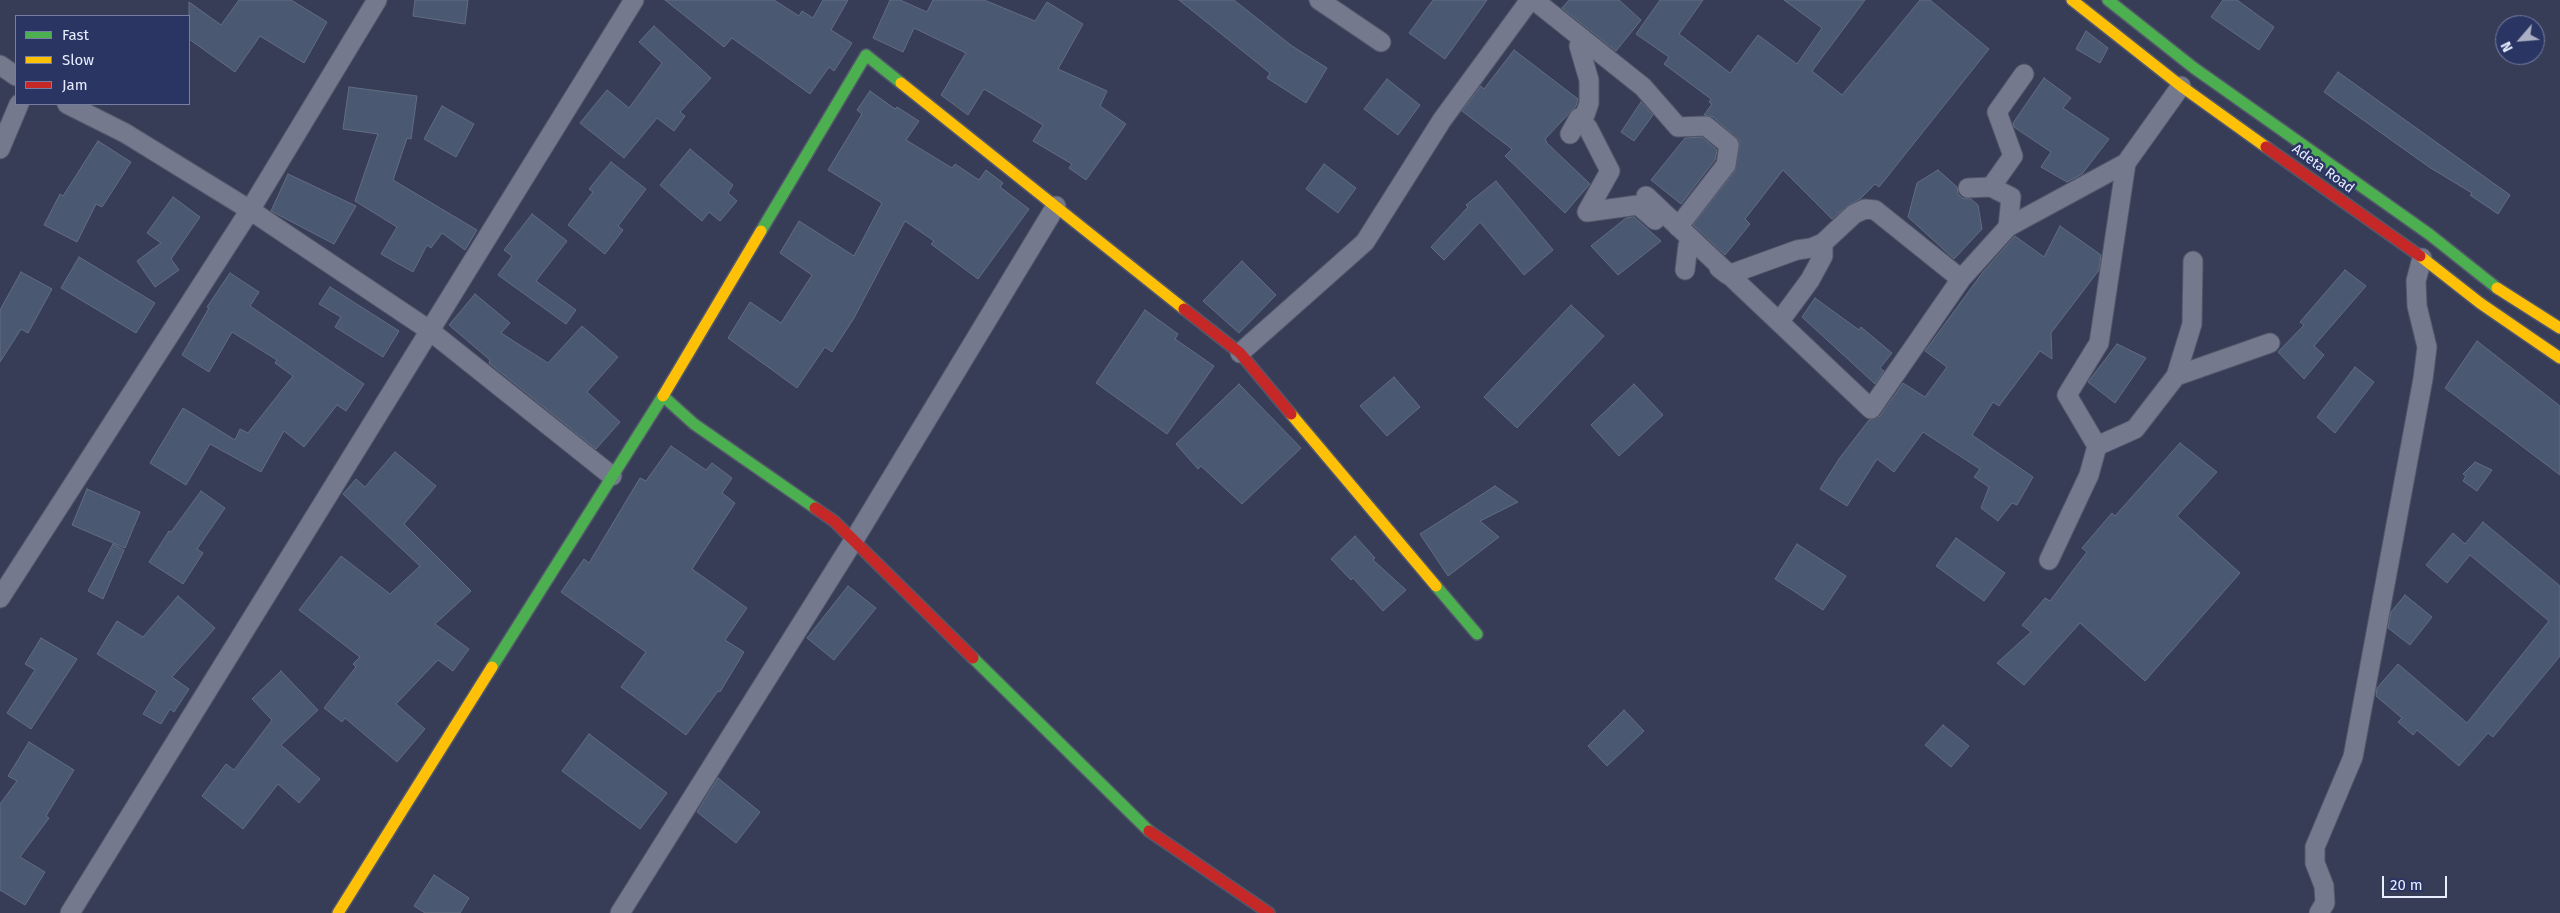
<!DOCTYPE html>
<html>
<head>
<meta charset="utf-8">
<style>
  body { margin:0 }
  #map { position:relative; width:2560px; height:913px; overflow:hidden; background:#383d57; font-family:"Fira Sans",sans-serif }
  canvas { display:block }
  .legend { position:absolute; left:15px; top:15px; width:175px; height:90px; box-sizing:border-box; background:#2b3564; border:1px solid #767fa2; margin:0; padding:6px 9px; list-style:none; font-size:15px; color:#e7edff }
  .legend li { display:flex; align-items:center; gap:10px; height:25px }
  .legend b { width:25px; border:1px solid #767fa2 }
  .north { position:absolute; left:2495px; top:15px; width:50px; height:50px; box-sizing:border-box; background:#2b3564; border:1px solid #767fa2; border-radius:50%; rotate:243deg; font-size:14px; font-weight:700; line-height:20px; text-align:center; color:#e7edff }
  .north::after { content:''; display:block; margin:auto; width:18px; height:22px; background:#aaafc4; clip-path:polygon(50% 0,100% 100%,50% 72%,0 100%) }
  .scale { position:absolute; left:2382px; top:876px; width:65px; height:22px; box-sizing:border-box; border:2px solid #e7edff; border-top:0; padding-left:6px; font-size:15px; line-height:18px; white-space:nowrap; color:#e7edff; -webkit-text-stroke:4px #2b3564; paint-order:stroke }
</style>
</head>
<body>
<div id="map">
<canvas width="2560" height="913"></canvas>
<ul class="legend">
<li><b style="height:6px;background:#4caf50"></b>Fast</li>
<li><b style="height:6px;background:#ffc107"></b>Slow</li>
<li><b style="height:6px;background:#c62828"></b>Jam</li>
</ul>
<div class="north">N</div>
<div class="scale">20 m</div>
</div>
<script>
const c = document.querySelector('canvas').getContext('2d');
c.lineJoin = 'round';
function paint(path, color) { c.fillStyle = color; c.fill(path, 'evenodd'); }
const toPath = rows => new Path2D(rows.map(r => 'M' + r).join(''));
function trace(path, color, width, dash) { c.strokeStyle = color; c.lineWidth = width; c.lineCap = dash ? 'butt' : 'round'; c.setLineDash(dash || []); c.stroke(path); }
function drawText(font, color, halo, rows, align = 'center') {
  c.font = font + ' "Fira Sans",sans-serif'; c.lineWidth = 5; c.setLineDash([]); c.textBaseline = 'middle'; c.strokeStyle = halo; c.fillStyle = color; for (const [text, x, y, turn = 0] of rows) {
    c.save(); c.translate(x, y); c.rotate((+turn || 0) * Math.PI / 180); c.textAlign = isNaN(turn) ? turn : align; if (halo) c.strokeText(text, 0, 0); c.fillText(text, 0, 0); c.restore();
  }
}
const building = toPath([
  [239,0,291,0,327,22,304,63,260,36,235,72,189,39,189,2,221,25,239,0],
  [415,0,468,0,465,24,413,16,415,0],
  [665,0,774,0,799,16,802,11,813,18,823,0,848,0,831,30,852,43,834,71,829,67,810,94,732,38,724,47,665,0],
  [890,0,900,0,927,12,933,0,984,0,1035,21,1047,2,1083,24,1058,69,1107,91,1100,106,1126,124,1086,180,1069,168,1072,164,1033,141,1043,125,984,89,968,115,941,95,966,53,914,28,903,52,873,38,890,0],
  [1179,0,1234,0,1292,46,1327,68,1306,103,1267,78,1270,73,1179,0],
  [1433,0,1487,0,1445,59,1409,33,1433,0],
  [1569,0,1619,0,1641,20,1616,51,1562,8,1569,0],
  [1660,0,1703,0,1679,34,1730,73,1758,35,1797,64,1822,28,1784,0,1865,0,1812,71,1842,95,1920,0,1930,0,1989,49,1879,187,1875,184,1860,199,1847,206,1832,219,1783,170,1745,219,1750,224,1725,255,1693,225,1735,171,1740,141,1713,117,1704,115,1712,104,1709,102,1711,99,1664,64,1669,57,1636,34,1660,0],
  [2223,0,2237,0,2274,27,2259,50,2211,17,2223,0],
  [654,26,711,78,680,112,685,116,674,131,657,118,624,158,580,123,607,90,629,108,662,63,639,42,654,26],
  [2086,31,2108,48,2100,63,2076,49,2086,31],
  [1514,50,1578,99,1576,106,1545,139,1547,143,1590,184,1565,213,1505,156,1512,149,1462,111,1481,86,1484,89,1514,50],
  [2338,72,2510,195,2498,214,2470,195,2472,193,2429,167,2324,92,2338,72],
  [2044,78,2071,98,2063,108,2109,139,2082,174,2067,182,2041,167,2051,152,2014,127,2013,123,2044,78],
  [1387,79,1420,105,1398,135,1364,109,1387,79],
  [349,87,417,96,411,139,407,138,393,180,477,230,465,250,442,233,431,248,427,245,413,272,381,254,397,227,355,201,378,134,343,129,349,87],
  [870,91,895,109,897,107,919,121,906,140,952,168,955,164,979,180,986,170,1003,183,1000,187,1029,209,978,279,931,244,934,241,905,221,854,318,832,352,825,347,797,388,728,338,750,302,781,323,812,275,780,253,799,221,854,256,882,203,828,170,862,114,857,110,870,91],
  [1641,102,1653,115,1634,141,1621,132,1641,102],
  [442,106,474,124,456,157,424,139,442,106],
  [1702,137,1717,150,1715,160,1681,204,1651,180,1685,138,1702,137],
  [98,141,131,162,102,207,96,204,77,242,44,225,60,194,63,196,98,141],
  [690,149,733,185,728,193,737,201,720,221,709,212,702,221,660,185,690,149],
  [611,162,646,189,618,226,623,230,605,254,568,225,593,192,589,189,611,162],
  [1324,164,1356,188,1338,213,1306,189,1324,164],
  [1938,170,1957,187,1958,194,1962,198,1971,199,1978,205,1982,229,1954,259,1908,217,1917,183,1938,170],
  [288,174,356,206,334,244,271,211,288,174],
  [1496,181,1553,250,1524,275,1480,222,1444,260,1431,247,1468,207,1466,205,1496,181],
  [173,197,200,217,171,259,179,270,155,287,137,261,161,243,147,233,173,197],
  [532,214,567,241,536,281,576,310,566,324,498,275,512,256,504,250,532,214],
  [1634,217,1661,241,1618,275,1591,246,1626,218,1634,217],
  [2060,226,2101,255,2099,270,2051,333,2052,359,2040,351,1999,406,1993,402,1972,435,2033,477,2017,505,2012,503,1998,521,1981,508,1989,487,1974,477,1980,469,1923,432,1894,472,1877,459,1847,506,1820,489,1839,459,1869,420,1880,416,1903,383,1925,397,1947,367,1925,351,1983,272,2015,236,2044,257,2060,226],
  [79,257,155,303,136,333,61,288,79,257],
  [1242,261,1276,295,1239,333,1203,301,1242,261],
  [2345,270,2366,286,2314,346,2324,355,2304,379,2278,352,2304,325,2300,322,2345,270],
  [21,272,52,289,28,333,21,329,0,362,0,310,21,272],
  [230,273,259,292,250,306,364,384,346,411,337,405,304,447,284,431,261,472,210,444,186,485,150,463,183,408,235,440,240,429,248,433,293,376,275,363,277,360,232,332,209,372,182,355,209,308,207,307,230,273],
  [330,287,399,331,383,357,335,327,341,317,319,304,330,287],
  [475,294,510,323,501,333,548,363,582,326,618,357,587,392,620,422,596,449,489,363,490,360,449,325,475,294],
  [1815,298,1859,330,1861,327,1892,353,1880,368,1884,371,1875,384,1802,317,1815,298],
  [1571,305,1604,336,1517,428,1484,397,1571,305],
  [1145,310,1178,334,1175,339,1214,366,1167,434,1096,383,1145,310],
  [2477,341,2560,406,2560,475,2445,388,2477,341],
  [2117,344,2146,358,2115,403,2088,382,2117,344],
  [2355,367,2374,382,2335,433,2317,417,2355,367],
  [1394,377,1420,407,1387,436,1360,406,1394,377],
  [1239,384,1301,448,1242,504,1201,466,1198,469,1176,444,1239,384],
  [1634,384,1663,415,1619,456,1591,425,1634,384],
  [2180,443,2217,472,2177,516,2240,573,2145,681,2080,623,2024,685,1997,663,2031,632,2022,625,2045,598,2050,601,2087,552,2082,548,2112,513,2115,516,2180,443],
  [671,446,706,470,712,463,732,478,722,493,735,503,692,569,747,608,725,640,744,652,720,692,718,691,686,735,621,687,646,652,561,592,584,559,589,563,640,478,646,481,671,446],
  [395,452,436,486,404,524,471,591,435,624,469,649,453,671,438,660,396,704,425,729,397,762,345,718,342,722,324,708,356,667,353,664,360,657,299,610,341,556,390,594,420,566,343,494,356,479,365,487,395,452],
  [2475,462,2492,470,2477,491,2463,481,2466,476,2463,474,2475,462],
  [1495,486,1518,502,1480,521,1499,537,1448,576,1420,534,1495,486],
  [87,489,140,512,125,548,72,525,87,489],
  [201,491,225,508,197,549,203,553,183,584,149,562,169,531,171,532,201,491],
  [2483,522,2560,586,2560,656,2493,737,2488,733,2459,766,2417,730,2413,735,2398,722,2402,718,2376,696,2377,688,2398,664,2467,723,2549,621,2470,555,2447,583,2426,565,2453,533,2465,544,2483,522],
  [1355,536,1375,558,1373,560,1406,590,1383,611,1353,578,1351,580,1331,559,1355,536],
  [1956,538,2005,573,1984,601,1936,566,1956,538],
  [113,544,124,550,103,599,88,591,113,544],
  [1797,544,1846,576,1823,610,1775,579,1797,544],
  [848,586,876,608,834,660,807,638,848,586],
  [2405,595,2432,617,2410,645,2388,628,2391,612,2405,595],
  [178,596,215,628,172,677,189,689,174,712,170,709,161,724,143,714,157,691,97,654,117,621,143,637,178,596],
  [41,638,77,659,31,729,7,713,35,670,25,664,41,638],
  [281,671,318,710,281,745,320,779,299,803,278,784,243,829,202,796,226,764,234,770,272,720,252,699,281,671],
  [1624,710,1644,731,1607,766,1588,746,1624,710],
  [1943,725,1969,746,1951,767,1925,745,1943,725],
  [589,734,667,793,640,829,562,771,589,734],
  [29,742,74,770,46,816,49,818,20,857,45,872,25,905,0,890,0,804,17,781,8,776,29,742],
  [718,778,760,812,736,843,697,812,718,778],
  [434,875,469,898,460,913,425,913,414,906,434,875]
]);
paint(building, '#4b5871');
trace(building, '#626d81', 1);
const street = toPath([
  [1319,0,1381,42],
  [1534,0,1643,87,1678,127,1706,126,1729,145,1726,165,1678,227],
  [0,65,16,76],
  [67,104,125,133,250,210,429,330,612,476],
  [1579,118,1588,128,1610,171,1587,212,1638,205,1655,220],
  [1570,134,1579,118,1585,115,1589,103,1589,80,1579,46,1582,38],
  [0,149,19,104],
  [1991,187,2013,156,1997,112,2024,74],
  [1968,188,1991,187,2011,197,2008,227],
  [1646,196,1871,409,1961,279,2008,227,2126,163],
  [1719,268,1728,275,1797,250,1811,248,1823,243,1854,214,1865,209,1875,210,1961,279],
  [1685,270,1688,245],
  [1779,322,1810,280,1823,256,1823,243],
  [1240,353,1365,242,1442,120,1530,0],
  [2176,376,2192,324,2193,261],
  [2097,446,2135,429,2176,376,2270,343],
  [2049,560,2089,475,2097,446,2067,395,2099,343,2126,163,2181,86],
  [0,598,250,210,377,0],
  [70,913,634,0],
  [620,913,854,540,1056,206],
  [2319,913,2325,903,2324,886,2315,863,2315,847,2353,757,2423,379,2427,347,2417,306,2416,281,2422,258]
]);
const fast = toPath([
  [2108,0,2194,68,2429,234,2497,288],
  [761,231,866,55,901,83],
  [1436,586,1477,634],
  [973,658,1149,831],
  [492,667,663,396,694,424,815,508]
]);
const slow = toPath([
  [2072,0,2181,86,2266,147],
  [901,83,1184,309],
  [2420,256,2480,303,2560,358],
  [2497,288,2560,328],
  [663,396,761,231],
  [1291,414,1436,586],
  [338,913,492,667]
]);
const jam = toPath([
  [2266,147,2420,256],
  [1184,309,1240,353,1291,414],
  [815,508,834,521,973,658],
  [1149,831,1269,913]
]);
trace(street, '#53576a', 21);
trace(fast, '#53576a', 14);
trace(slow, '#53576a', 14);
trace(jam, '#53576a', 14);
trace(street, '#74798e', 19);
trace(fast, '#4caf50', 11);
trace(slow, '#ffc107', 11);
trace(jam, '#c62828', 11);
drawText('14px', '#e7edff', '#2b3564', [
  ["Adeta Road",2323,169,36]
]);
</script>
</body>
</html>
